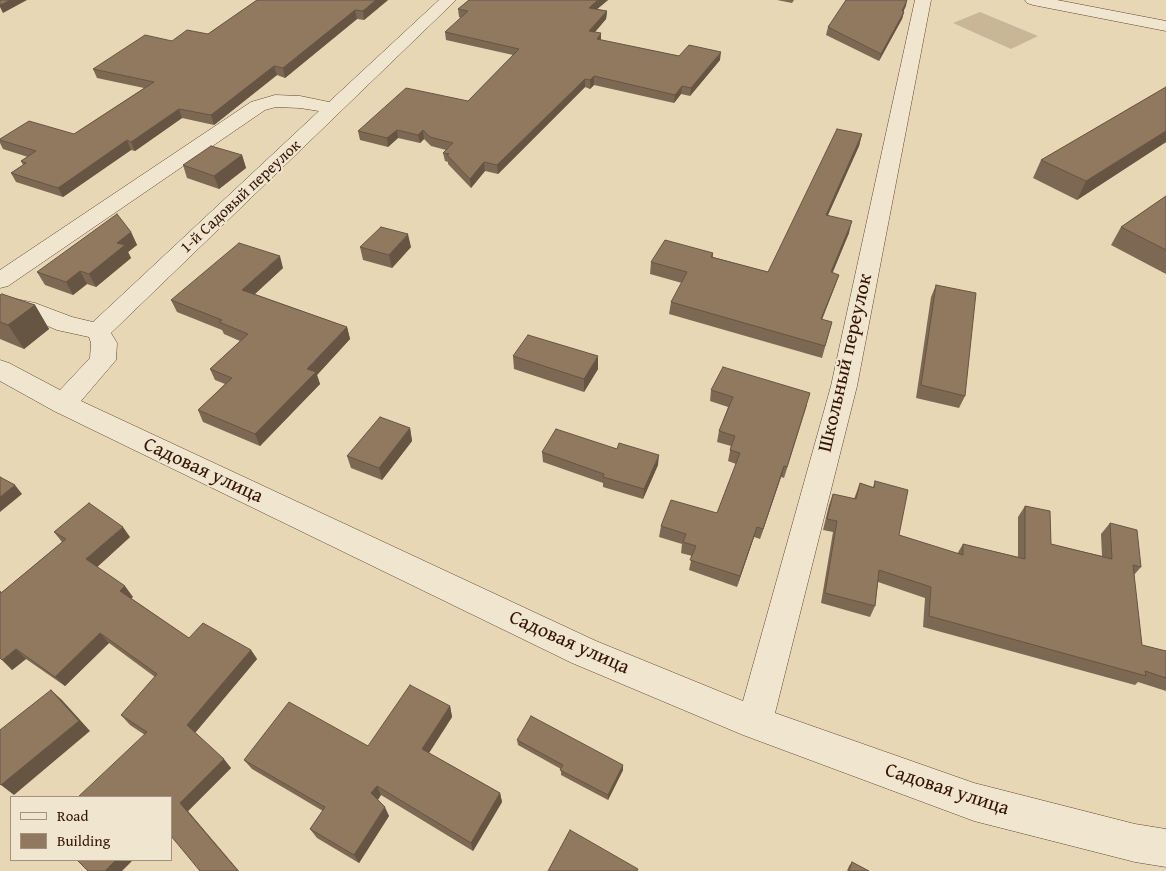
<!DOCTYPE html>
<html>
<head>
<meta charset="utf-8">
<style>
  body { margin:0 }
  #map { position:relative; width:1166px; height:871px; overflow:hidden; background:#e8d7b5; font-family:"Gentium Book Plus",serif }
  canvas { display:block }
  .legend { position:absolute; left:10px; top:796px; width:162px; height:65px; box-sizing:border-box; background:#f0e5cf; border:1px solid #a4917d; margin:0; padding:6px 9px; list-style:none; font-size:15px; color:#331403 }
  .legend li { display:flex; align-items:center; gap:10px; height:25px }
  .legend b { width:25px; border:1px solid #a4917d }
</style>
</head>
<body>
<div id="map">
<canvas width="1166" height="871"></canvas>
<ul class="legend">
<li><b style="height:6px;background:#f0e5cf"></b>Road</li>
<li><b style="height:14px;background:#917960"></b>Building</li>
</ul>
</div>
<script>
const c = document.querySelector('canvas').getContext('2d');
c.lineJoin = 'round';
function paint(path, color) { c.fillStyle = color; c.fill(path, 'evenodd'); }
const toPath = rows => new Path2D(rows.map(r => 'M' + r).join(''));
function trace(path, color, width, dash) { c.strokeStyle = color; c.lineWidth = width; c.lineCap = dash ? 'butt' : 'round'; c.setLineDash(dash || []); c.stroke(path); }
function drawText(font, color, halo, rows, align = 'center') {
  c.font = font + ' "Gentium Book Plus",serif'; c.lineWidth = 4; c.setLineDash([]); c.textBaseline = 'middle'; c.strokeStyle = halo; c.fillStyle = color; for (const [text, x, y, turn = 0] of rows) {
    c.save(); c.translate(x, y); c.rotate((+turn || 0) * Math.PI / 180); c.textAlign = isNaN(turn) ? turn : align; if (halo) c.strokeText(text, 0, 0); c.fillText(text, 0, 0); c.restore();
  }
}
paint(toPath([
  [980,12,1038,36,1011,49,953,23]
]), '#c9b697');
const minor = toPath([
  [439,0,456,0,111,333,117,343,116,360,81,401,596,641,743,701,831,386,915,0,931,0,857,386,775,713,974,783,1135,824,1166,829,1166,867,1135,862,974,821,743,735,572,663,54,411,0,381,0,360,9,363,60,390,90,358,91,343,89,337,57,330,29,318,16,315,0,317,0,301,16,299,35,303,72,317,93,322,319,111,300,108,276,107,265,110,8,286,0,288,0,270,251,102,275,95,300,96,329,102,439,0],
  [1025,0,1057,0,1166,21,1166,31,1033,5,1027,3,1025,0]
]);
trace(minor, '#604530', 1);
paint(minor, '#f0e5cf');
paint(toPath([
  [257,0,388,0,364,20,357,19,285,78,277,75,214,125,182,118,135,151,131,150,63,197,16,182,11,173,23,165,21,161,28,157,3,149,0,143,0,139,74,134,144,88,97,78,93,69,172,41,208,34],
  [469,0,608,0,597,9,607,11,606,19,595,32,601,40,679,56,720,60,690,96,681,94,674,103,594,85,590,89,585,87,498,174,485,171,471,188,448,164,448,162,445,161,443,153,446,150,431,146,424,139,420,143,398,138,388,147,360,140,358,131,468,101,513,55,446,40,445,32,461,18,459,17,458,9],
  [777,0,794,0,792,3],
  [907,0,903,12,904,12,902,19,879,61,826,35,828,27],
  [1166,87,1166,142,1077,200,1033,178,1041,160],
  [862,134,859,146,828,215,849,233,832,273,839,275,835,286,822,320,832,322,822,358,669,314,671,302,682,283,650,274,651,262,713,253,713,257,768,272],
  [242,155,246,168,219,189,187,178,183,165],
  [1166,196,1166,274,1111,245,1121,227],
  [131,232,137,245,128,252,131,258,96,287,87,284,73,295,45,285,37,272],
  [360,247,411,247,392,268,363,260],
  [283,268,255,294,347,327,350,339,317,375,320,384,260,446,203,422,198,410,225,384,215,380,210,369,240,341,224,334,222,330,177,312,171,300],
  [936,285,965,396,959,408,916,398,931,297],
  [0,295,35,305,49,329,24,349,0,339],
  [513,356,598,369,584,392,514,369],
  [711,390,807,405,784,478,781,477,760,539,754,537,737,587,689,570,692,556,681,553,682,544,659,537,661,526,717,513,736,464,728,461,731,446,717,442,719,431,728,407,710,401],
  [410,428,412,441,382,480,351,468,347,456],
  [617,449,658,465,643,499,603,487,603,483,543,462,542,452],
  [875,481,899,535,957,554,963,544,1018,557,1018,517,1025,506,1051,544,1102,556,1101,534,1110,523,1141,567,1134,575,1142,645,1166,651,1166,691,1138,682,1135,685,923,627,925,598,878,582,875,606,870,617,821,603,833,532,823,530,829,505,833,494,854,499,860,483,873,487],
  [54,532,130,537,97,567,133,597,131,598,189,638,251,650,257,659,195,733,231,768,188,811,200,871,145,735,130,725,121,715,155,677,109,643,65,686,26,659,12,670,1,593,62,542],
  [450,706,452,717,429,753,500,793,502,802,473,851,381,795,378,800,389,816,359,863,317,838,310,829,323,811,252,769,244,760,368,746],
  [517,740,623,770,608,800,561,775,561,769,518,745],
  [852,862,869,871,847,871,849,866]
]), '#7d6853');
paint(toPath([
  [10,0,27,0,3,13,0,7,0,5],
  [376,0,388,0,364,20,363,11],
  [598,0,608,0,589,16,589,8],
  [907,0,906,6,900,19,902,11],
  [355,10,357,19,285,78,283,68],
  [607,11,606,19,589,39,589,31],
  [904,12,902,19,879,61,881,54],
  [601,33,601,41,597,39],
  [721,52,720,60,690,96,691,88],
  [274,66,277,75,214,125,211,115],
  [594,76,594,85,590,89,590,80],
  [585,79,585,87,498,174,497,165],
  [682,86,681,94,674,103,675,95],
  [179,109,182,118,135,151,131,142],
  [397,130,398,138,388,147,387,138],
  [423,130,424,139,420,143,418,135],
  [1166,131,1166,142,1077,200,1086,181],
  [862,134,859,146,823,226,826,215],
  [127,140,131,150,63,197,58,188],
  [242,155,246,168,219,189,214,176],
  [484,162,485,171,471,188,470,179],
  [852,221,849,233,828,284,831,272],
  [131,232,137,245,128,252,131,258,96,287,89,274,117,243],
  [408,234,411,247,392,268,389,255],
  [280,256,283,268,246,302,242,290],
  [80,271,87,284,73,295,66,282],
  [839,275,835,286,817,331,821,319],
  [35,305,49,329,24,349,8,325],
  [347,327,350,339,317,375,320,384,260,446,255,434,307,369],
  [598,356,598,369,584,392,584,379],
  [410,428,412,441,382,480,379,468],
  [659,455,658,465,643,499,644,489],
  [784,466,781,477,760,539,763,529],
  [15,485,22,494,0,512,0,497],
  [123,527,130,537,94,570,86,559],
  [757,527,754,537,737,587,740,576],
  [125,586,133,597,128,601,120,591],
  [100,633,109,643,65,686,55,677],
  [16,649,26,659,12,670,2,660],
  [251,650,257,659,194,734,187,725],
  [51,690,62,700,90,731,14,795,1,785],
  [450,706,452,717,425,759,422,749],
  [224,759,231,768,188,811,239,871,238,871,180,803],
  [623,765,623,770,608,800,608,795],
  [377,786,381,795,376,802,371,793],
  [500,793,502,802,473,851,471,843],
  [385,807,389,816,359,863,354,855],
  [116,860,133,860,122,871,105,871]
]), '#665543');
const building = toPath([
  [0,0,10,0,0,5,0,0],
  [257,0,376,0,363,11,355,10,283,68,274,66,211,115,179,109,131,142,127,140,58,188,11,173,26,163,21,161,36,151,0,140,0,139,29,121,74,134,154,82,93,69,145,35,172,41,187,30,208,34,257,0],
  [469,0,598,0,589,8,607,11,589,31,601,33,597,39,679,56,689,45,721,52,691,88,682,86,675,95,594,76,590,80,585,79,497,165,484,162,470,179,447,155,449,154,443,153,453,143,430,137,423,130,418,135,397,130,387,138,358,131,406,88,468,101,519,49,445,32,468,11,458,9,469,0],
  [846,0,907,0,902,11,904,12,881,54,828,27,846,0],
  [1166,87,1166,131,1086,181,1041,160,1166,87],
  [837,129,862,134,826,215,852,221,831,272,839,275,821,319,832,322,825,346,671,302,687,272,651,262,665,240,713,253,711,257,768,272,837,129],
  [211,146,242,155,214,176,183,165,211,146],
  [1166,196,1166,250,1121,227,1166,196],
  [117,214,131,232,117,243,125,245,89,274,80,271,66,282,37,272,117,214],
  [381,227,408,234,389,255,360,247,381,227],
  [239,243,280,256,242,290,347,327,307,369,316,372,255,434,198,410,232,378,210,369,248,334,219,322,222,320,171,300,239,243],
  [936,285,976,293,965,396,921,385,936,285],
  [2,294,35,305,8,325,0,322,0,295,2,294],
  [528,335,598,356,584,379,513,356,528,335],
  [723,367,810,393,787,467,784,466,763,529,757,527,740,576,690,560,696,546,683,542,686,534,661,526,671,500,717,513,740,453,730,450,735,436,719,431,733,397,711,390,723,367],
  [380,417,410,428,379,468,347,456,380,417],
  [556,429,617,449,619,443,659,455,644,489,603,477,604,474,542,452,556,429],
  [0,477,15,485,0,497,0,477],
  [875,481,908,490,899,535,963,555,963,544,1025,559,1025,506,1050,511,1051,544,1112,559,1110,523,1137,530,1141,567,1133,565,1142,645,1166,651,1166,678,1145,671,1146,676,929,616,931,587,879,570,875,606,825,593,837,521,827,519,833,494,856,499,860,483,874,488,875,481],
  [89,503,123,527,86,559,125,586,120,591,189,638,203,623,251,650,187,725,224,759,180,803,238,871,200,871,171,836,171,797,78,797,147,732,121,715,157,674,100,633,55,677,16,649,2,660,0,658,0,591,1,593,66,539,54,532,89,503],
  [410,685,450,706,422,749,500,793,471,843,377,786,371,793,385,807,354,855,310,829,325,807,244,760,289,702,368,746,410,685],
  [51,690,79,721,1,785,0,784,0,730,51,690],
  [531,716,623,765,608,795,560,770,563,765,517,740,531,716],
  [570,830,638,869,637,871,548,871,570,830],
  [77,860,116,860,105,871,88,871,77,860],
  [852,862,869,871,849,871,852,862]
]);
paint(building, '#917960');
trace(building, '#665543', 1);
drawText('16px', '#331403', '#f0e5cf', [
  ["1-й Садовый переулок",241,197,-43]
]);
drawText('20px', '#331403', '#f0e5cf', [
  ["Школьный переулок",846,363,-77],
  ["Садовая улица",203,471,25],
  ["Садовая улица",569,643,24],
  ["Садовая улица",947,790,18]
]);
</script>
</body>
</html>
